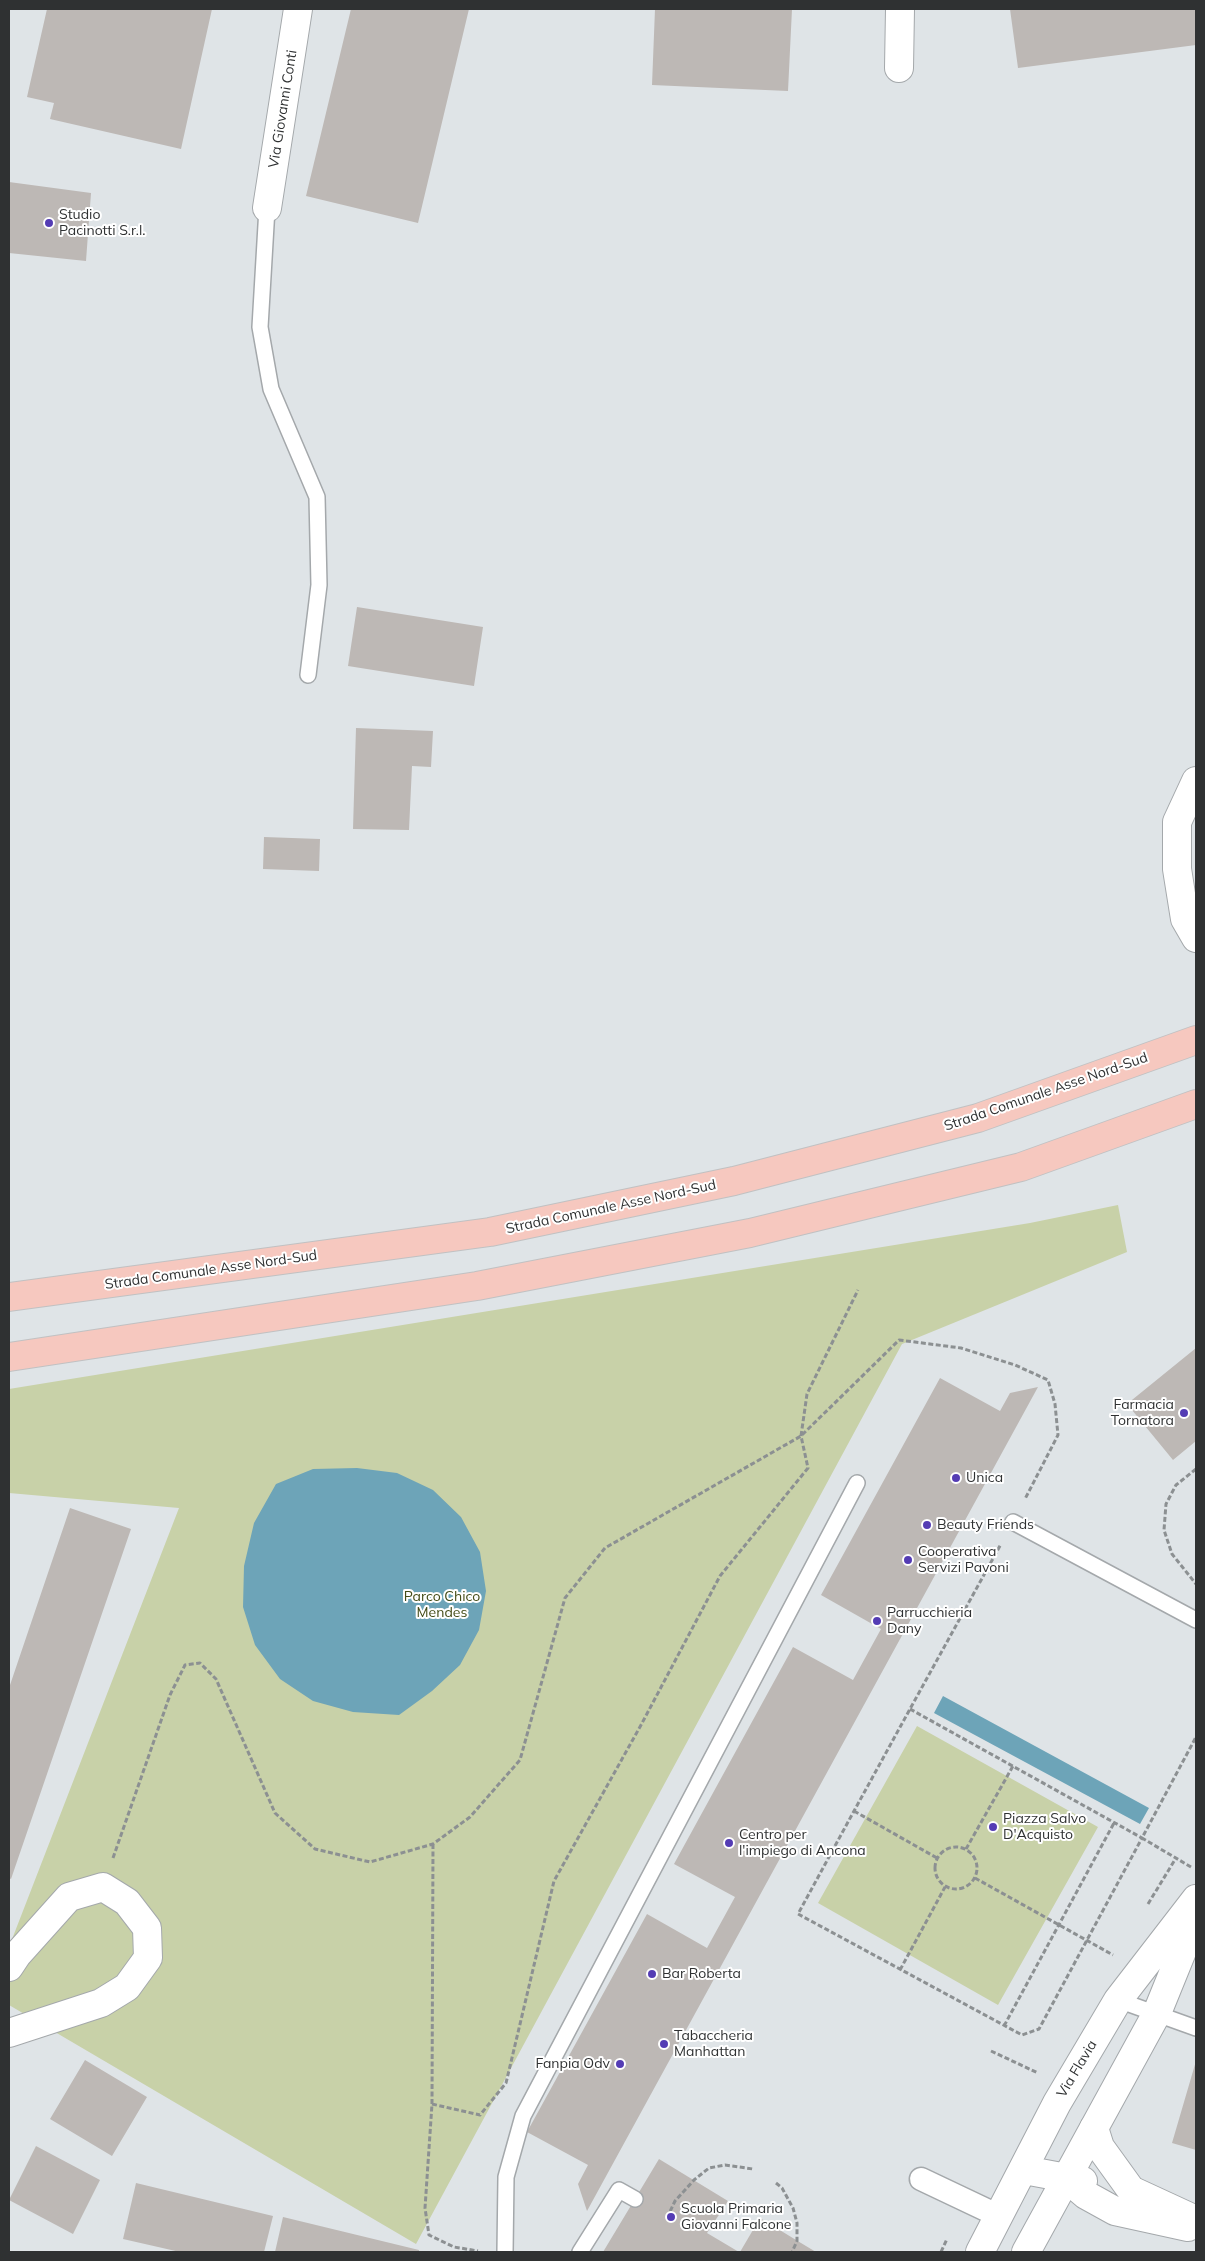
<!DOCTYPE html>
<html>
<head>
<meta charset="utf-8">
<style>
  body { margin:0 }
  #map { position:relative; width:1205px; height:2261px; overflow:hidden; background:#dfe4e7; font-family:Mulish,sans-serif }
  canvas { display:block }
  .frame { position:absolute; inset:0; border:10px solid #2f3132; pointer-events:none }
</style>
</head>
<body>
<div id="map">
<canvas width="1205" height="2261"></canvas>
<div class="frame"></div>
</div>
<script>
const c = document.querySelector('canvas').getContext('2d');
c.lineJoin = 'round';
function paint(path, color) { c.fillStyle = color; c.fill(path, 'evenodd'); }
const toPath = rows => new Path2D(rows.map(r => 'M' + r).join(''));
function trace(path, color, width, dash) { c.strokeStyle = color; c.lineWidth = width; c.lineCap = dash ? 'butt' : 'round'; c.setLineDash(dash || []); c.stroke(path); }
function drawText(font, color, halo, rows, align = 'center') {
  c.font = font + ' Mulish,sans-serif'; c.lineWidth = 4; c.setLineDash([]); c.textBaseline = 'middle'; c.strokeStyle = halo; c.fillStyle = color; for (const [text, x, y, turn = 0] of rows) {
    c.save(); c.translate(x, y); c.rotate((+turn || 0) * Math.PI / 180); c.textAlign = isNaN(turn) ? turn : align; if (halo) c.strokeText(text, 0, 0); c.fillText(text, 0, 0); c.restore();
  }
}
paint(toPath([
  [1118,1205,1127,1252,902,1344,416,2244,9,2005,9,1947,179,1508,9,1493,9,1389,1030,1223],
  [917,1726,1098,1827,998,2005,818,1903]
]), '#c8d1a8');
paint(toPath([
  [357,1468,397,1473,433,1490,461,1517,480,1552,486,1591,479,1630,460,1665,432,1691,399,1715,353,1712,313,1701,280,1679,255,1645,243,1607,244,1566,254,1523,276,1484,313,1469],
  [943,1696,1149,1808,1140,1824,934,1713]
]), '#6da4b8');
paint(toPath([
  [47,9,212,9,181,149,50,119,54,103,27,97],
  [351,9,469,9,418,223,306,196],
  [655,9,792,9,788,91,652,85],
  [1010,9,1196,9,1196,45,1018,68],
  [9,182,91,193,86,261,9,253],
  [357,607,483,627,474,686,348,666],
  [356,728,433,731,431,767,412,766,409,830,353,829],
  [264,837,320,839,319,871,263,869],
  [1196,1348,1196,1441,1173,1460,1127,1404],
  [940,1378,1000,1411,1010,1393,1038,1387,587,2211,578,2184,588,2165,527,2132,647,1914,707,1948,735,1897,674,1864,793,1647,853,1680,881,1629,821,1595],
  [70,1508,131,1529,11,1879,9,1878,9,1688],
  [85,2060,147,2097,112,2156,50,2119],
  [1196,2061,1196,2150,1172,2143],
  [36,2146,100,2180,73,2234,9,2200],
  [659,2159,728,2201,707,2233,739,2252,603,2252],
  [136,2183,273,2216,264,2252,180,2252,123,2239],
  [283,2217,419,2250,419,2252,275,2252],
  [760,2218,801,2243,816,2252,740,2252]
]), '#bdb8b5');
const service = toPath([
  [267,208,260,327,271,389,317,497,319,585,308,675],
  [1013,1522,1196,1620],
  [1118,2000,1196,2028],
  [505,2252,506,2177,523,2116,857,1483],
  [580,2252,619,2190,635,2199]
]);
const pedestrian = toPath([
  [921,2179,999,2216]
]);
const minor = toPath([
  [899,68,900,9],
  [267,208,298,9],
  [1196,781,1177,822,1177,869,1185,919,1196,938],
  [9,1967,17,1955,69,1897,103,1887,127,1902,147,1928,148,1958,127,1987,101,2003,9,2033],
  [1094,2128,1100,2147,1131,2190,1196,2220],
  [1024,2170,1083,2181],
  [1066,2178,1086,2195,1115,2211,1188,2227]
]);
const tertiary = toPath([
  [980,2252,1057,2103,1118,2000,1196,1899],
  [1026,2252,1157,2013,1196,1917]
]);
const trunk = toPath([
  [9,1297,490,1232,734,1181,978,1118,1196,1040],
  [9,1357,477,1286,750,1233,1021,1167,1196,1104]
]);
trace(service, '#a4a8ab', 18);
trace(pedestrian, '#a4a8ab', 25);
trace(minor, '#a4a8ab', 30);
trace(tertiary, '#a4a8ab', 30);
trace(trunk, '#c1c1c2', 30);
trace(toPath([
  [1196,1469,1176,1485,1166,1504,1164,1530,1172,1554,1196,1584],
  [910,1709,1142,1838,1039,2029,1022,2035,798,1914,854,1811,910,1709,1001,1544],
  [854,1811,937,1858],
  [433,1844,432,2104,425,2208,429,2235,454,2247,478,2251],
  '935 1868a21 21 0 1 1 42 0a21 21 0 1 1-42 0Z',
  [966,1849,1013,1766],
  [113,1858,170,1695,185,1665,200,1663,216,1679,275,1813,315,1849,370,1862,433,1844,470,1817,520,1760,565,1598,605,1548,801,1436,899,1340,961,1348,1015,1365,1048,1380,1055,1404,1058,1435,1025,1499],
  [1191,1867,1142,1838,1196,1737],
  [975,1878,1113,1955],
  [1148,1904,1176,1858],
  [900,1970,945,1887],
  [1004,2026,1114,1823],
  [991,2051,1038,2073],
  [432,2104,480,2115,506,2083,554,1881,641,1725,720,1576,808,1468,801,1436,807,1394,858,1290],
  [776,2183,782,2188,793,2208,797,2223,797,2241,792,2252],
  [667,2218,675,2201,694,2180,709,2168,725,2165,753,2169],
  [941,2252,947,2239]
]), '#8c9092', 3, [5, 2.5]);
trace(service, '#fff', 15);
trace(pedestrian, '#fff', 22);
trace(minor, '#fff', 28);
trace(tertiary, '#fff', 28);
trace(trunk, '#f6c8bf', 28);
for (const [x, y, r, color] of [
  [49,223,5,"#543cb4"],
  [1184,1413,5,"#543cb4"],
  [956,1478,5,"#543cb4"],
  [927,1525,5,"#543cb4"],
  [908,1560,5,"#543cb4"],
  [877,1621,5,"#543cb4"],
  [993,1827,5,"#543cb4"],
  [729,1843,5,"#543cb4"],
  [652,1974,5,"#543cb4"],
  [664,2044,5,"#543cb4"],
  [620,2064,5,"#543cb4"],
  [671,2217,5,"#543cb4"]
]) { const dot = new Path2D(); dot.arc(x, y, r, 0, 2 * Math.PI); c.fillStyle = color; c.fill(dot); trace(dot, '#fff', 2); }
drawText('14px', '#2f3132', '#fff', [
  ["Via Giovanni Conti",283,109,-81],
  ["Strada Comunale Asse Nord-Sud",1046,1092,-19],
  ["Strada Comunale Asse Nord-Sud",611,1207,-12],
  ["Strada Comunale Asse Nord-Sud",211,1270,-8],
  ["Via Flavia",1077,2069,-59]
]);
drawText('14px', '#2f3132', '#fff', [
  ["Studio",59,215],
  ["Pacinotti S.r.l.",59,231],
  ["Farmacia",1174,1405,"right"],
  ["Tornatora",1174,1421,"right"],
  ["Unica",966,1478],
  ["Beauty Friends",937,1525],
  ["Cooperativa",918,1552],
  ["Servizi Pavoni",918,1568],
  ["Parrucchieria",887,1613],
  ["Dany",887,1629],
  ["Piazza Salvo",1003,1819],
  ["D'Acquisto",1003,1835],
  ["Centro per",739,1835],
  ["l'impiego di Ancona",739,1851],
  ["Bar Roberta",662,1974],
  ["Tabaccheria",674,2036],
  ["Manhattan",674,2052],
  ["Fanpia Odv",610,2064,"right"],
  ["Scuola Primaria",681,2209],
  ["Giovanni Falcone",681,2225]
], 'left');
drawText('14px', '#444c17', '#fff', [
  ["Parco Chico",442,1597],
  ["Mendes",442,1613]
]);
</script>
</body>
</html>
